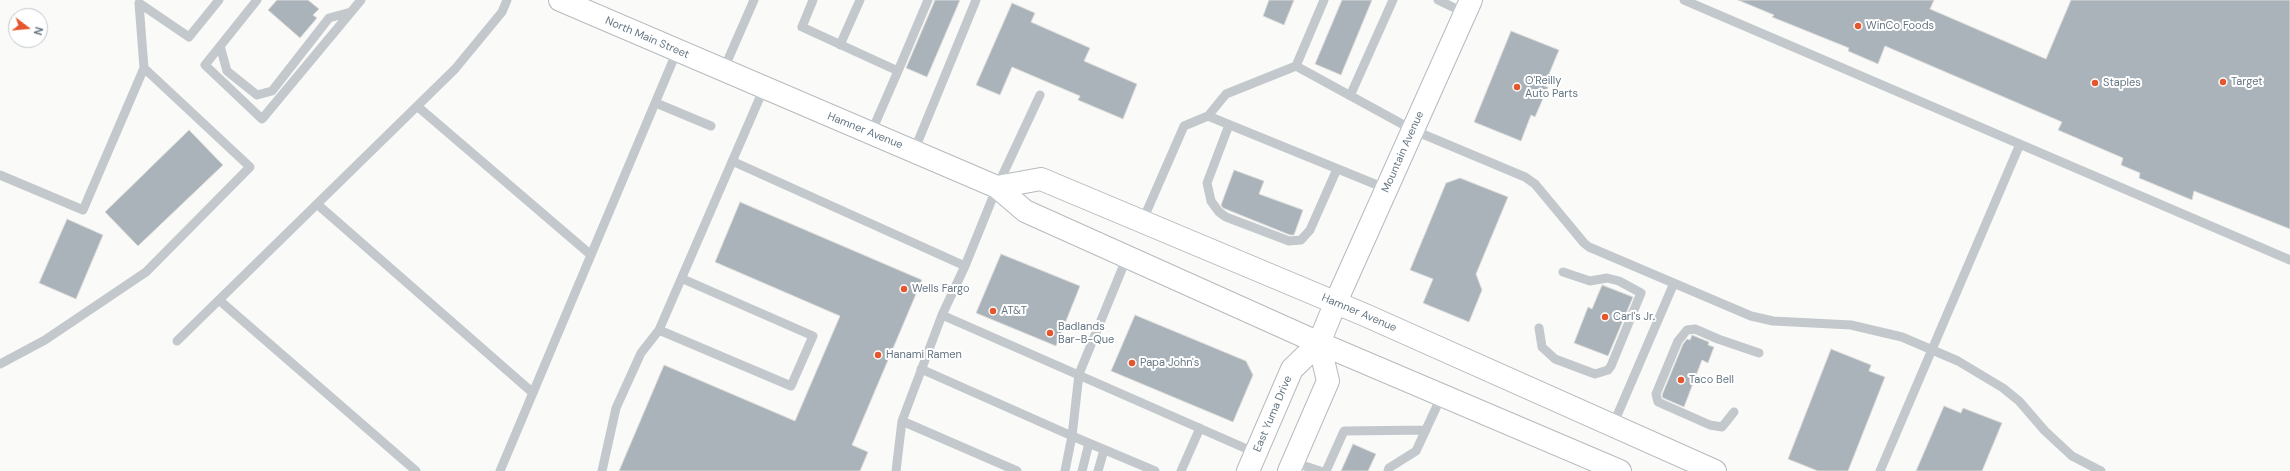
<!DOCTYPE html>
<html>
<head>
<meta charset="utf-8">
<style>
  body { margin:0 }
  #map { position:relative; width:2290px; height:471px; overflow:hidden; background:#fafaf8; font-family:"DM Sans",sans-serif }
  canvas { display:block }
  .north { position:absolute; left:8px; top:8px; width:40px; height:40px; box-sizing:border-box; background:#fff; border:1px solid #c1c8cd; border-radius:50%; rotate:106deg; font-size:11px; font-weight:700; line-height:16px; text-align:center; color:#657683 }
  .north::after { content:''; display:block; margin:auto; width:14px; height:18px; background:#e4572e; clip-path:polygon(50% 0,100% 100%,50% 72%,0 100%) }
</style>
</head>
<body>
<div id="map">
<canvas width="2290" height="471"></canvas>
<div class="north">N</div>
</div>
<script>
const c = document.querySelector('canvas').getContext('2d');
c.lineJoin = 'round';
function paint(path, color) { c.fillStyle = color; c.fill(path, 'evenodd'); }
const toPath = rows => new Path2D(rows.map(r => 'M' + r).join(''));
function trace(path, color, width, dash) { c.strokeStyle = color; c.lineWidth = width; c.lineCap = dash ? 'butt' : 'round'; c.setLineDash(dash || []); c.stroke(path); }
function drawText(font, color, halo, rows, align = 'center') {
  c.font = font + ' "DM Sans",sans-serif'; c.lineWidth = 4; c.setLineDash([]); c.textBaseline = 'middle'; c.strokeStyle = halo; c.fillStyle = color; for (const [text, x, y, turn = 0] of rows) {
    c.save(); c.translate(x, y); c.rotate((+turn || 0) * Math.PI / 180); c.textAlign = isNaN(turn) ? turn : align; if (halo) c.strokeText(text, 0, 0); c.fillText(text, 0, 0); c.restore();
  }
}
const building = toPath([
  [277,0,308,0,319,9,313,15,317,18,300,38,268,10,277,0],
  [935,0,960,0,927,77,906,68,935,0],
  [1269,0,1294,0,1284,25,1263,16,1269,0],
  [1342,0,1372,0,1341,75,1315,64,1342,0],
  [1738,0,1934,0,1930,9,2046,59,2071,0,2290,0,2290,229,2194,191,2192,200,2139,178,2140,173,2121,165,2123,158,2058,130,2062,122,1885,46,1878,64,1848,51,1849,48,1772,17,1774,15,1738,0],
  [1012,3,1035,13,1031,22,1090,48,1084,61,1137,84,1123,119,1078,100,1080,96,1012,67,1000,95,976,85,1012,3],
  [1511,31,1559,50,1544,86,1548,87,1535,117,1531,115,1521,141,1474,122,1511,31],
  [189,130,223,165,138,246,105,212,189,130],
  [1234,170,1264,181,1259,194,1303,210,1294,235,1290,235,1223,208,1221,205,1234,170],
  [1460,178,1508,197,1476,274,1482,290,1469,322,1423,303,1433,279,1410,270,1446,183,1460,178],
  [740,202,922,280,852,445,868,452,860,471,619,471,664,365,795,421,840,316,715,262,740,202],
  [67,219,103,235,76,299,39,283,67,219],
  [1001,254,1080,286,1056,346,976,313,1001,254],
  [1602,285,1633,297,1608,356,1574,343,1588,307,1592,309,1602,285],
  [1135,315,1246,361,1253,375,1233,422,1111,371,1135,315],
  [1692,335,1709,342,1708,345,1714,347,1708,363,1702,360,1684,407,1663,398,1662,395,1683,344,1687,339,1690,340,1692,335],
  [1831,349,1871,365,1869,371,1885,377,1848,471,1818,471,1788,459,1831,349],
  [1944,406,1961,413,1963,408,2002,423,1982,471,1916,471,1944,406],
  [1353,444,1376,454,1368,471,1341,471,1353,444]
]);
paint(building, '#aab3b9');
trace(building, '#dcdcda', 1);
const secondary = toPath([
  [1335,304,1471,0]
]);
const primary = toPath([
  [560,0,997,187,1025,211,1319,343,1620,471],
  [997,187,1041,179,1365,315,1715,471],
  [1248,471,1292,369,1319,343],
  [1289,471,1328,381,1319,343,1335,304]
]);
trace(secondary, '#b3babf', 24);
trace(primary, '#b5babe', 24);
trace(toPath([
  [257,0,205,65,262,119,361,0],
  [813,0,802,27,898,71,871,133],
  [1324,0,1296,66,1413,130,1525,177,1535,184,1584,243,1589,247,1751,316,1773,321,1851,325,1902,337,1958,361,2003,388,2019,401,2045,431,2072,456,2101,471],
  [1438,0,1465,13],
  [1684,0,2290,260],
  [139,3,189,37,219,0],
  [139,3,144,68],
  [840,45,860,0],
  [220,46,227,71,257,95,272,91,329,18,351,12],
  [1296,66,1226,94,1208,116,1387,189],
  [723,71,754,0],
  [898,71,928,0],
  [1350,96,1393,0],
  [656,103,711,126],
  [417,106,591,255],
  [1229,125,1207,183,1211,201,1219,212,1226,217,1289,241,1301,240,1310,230,1337,169],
  [914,151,976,0],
  [732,161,965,266],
  [0,175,83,210,144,68,250,167,146,272,45,340,0,364],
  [317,204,533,393],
  [1142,222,1184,126,1208,116],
  [683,279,813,336,791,386,659,330,764,88],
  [219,300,416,471],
  [942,315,1256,453],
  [1539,328,1542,347,1555,359,1595,374,1608,370,1611,366,1641,293,1619,281,1607,278,1590,281,1563,272],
  [177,341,455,69,502,12,507,0],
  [921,369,1072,436,1079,374,1127,257],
  [1734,412,1722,427,1710,425,1658,402,1656,394,1678,341,1687,330,1695,329,1718,339,1759,353],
  [902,421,1017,471],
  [1613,425,1674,283],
  [1293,462,1320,471],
  [500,471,677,51],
  [602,471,616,408,641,353,659,330],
  [896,471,902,421,942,315,965,266,997,187,1040,95],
  [1065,471,1072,436,1155,471],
  [1082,471,1089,443],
  [1098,471,1104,450],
  [1181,471,1200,428],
  [1326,471,1344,431,1426,430],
  [1388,471,1389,468,1416,451,1442,395],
  [1880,471,2020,144]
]), '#c3c8cc', 9);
trace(secondary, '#fff', 22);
trace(primary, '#fff', 22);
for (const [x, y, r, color] of [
  [1858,26,4,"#e4572e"],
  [2223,82,4,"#e4572e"],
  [2095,83,4,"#e4572e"],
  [1517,87,4,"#e4572e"],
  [904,289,4,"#e4572e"],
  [993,311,4,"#e4572e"],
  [1605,317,4,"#e4572e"],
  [1050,333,4,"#e4572e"],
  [878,355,4,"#e4572e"],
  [1132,363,4,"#e4572e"],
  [1681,380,4,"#e4572e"]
]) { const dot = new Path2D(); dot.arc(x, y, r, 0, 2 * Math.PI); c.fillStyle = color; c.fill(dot); trace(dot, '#fff', 1.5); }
drawText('11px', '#657683', '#fff', [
  ["WinCo Foods",1866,26],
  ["O'Reilly",1525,81],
  ["Auto Parts",1525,94],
  ["Target",2231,82],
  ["Staples",2103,83],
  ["Wells Fargo",912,289],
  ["AT&T",1001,311],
  ["Carl's Jr.",1613,317],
  ["Badlands",1058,327],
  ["Bar-B-Que",1058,340],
  ["Hanami Ramen",886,355],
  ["Papa John's",1140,363],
  ["Taco Bell",1689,380]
], 'left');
drawText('11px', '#657683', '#fff', [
  ["North Main Street",647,38,23],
  ["Hamner Avenue",865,131,22],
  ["Mountain Avenue",1403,152,-66],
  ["Hamner Avenue",1359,313,23],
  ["East Yuma Drive",1273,414,-67]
]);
</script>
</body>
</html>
